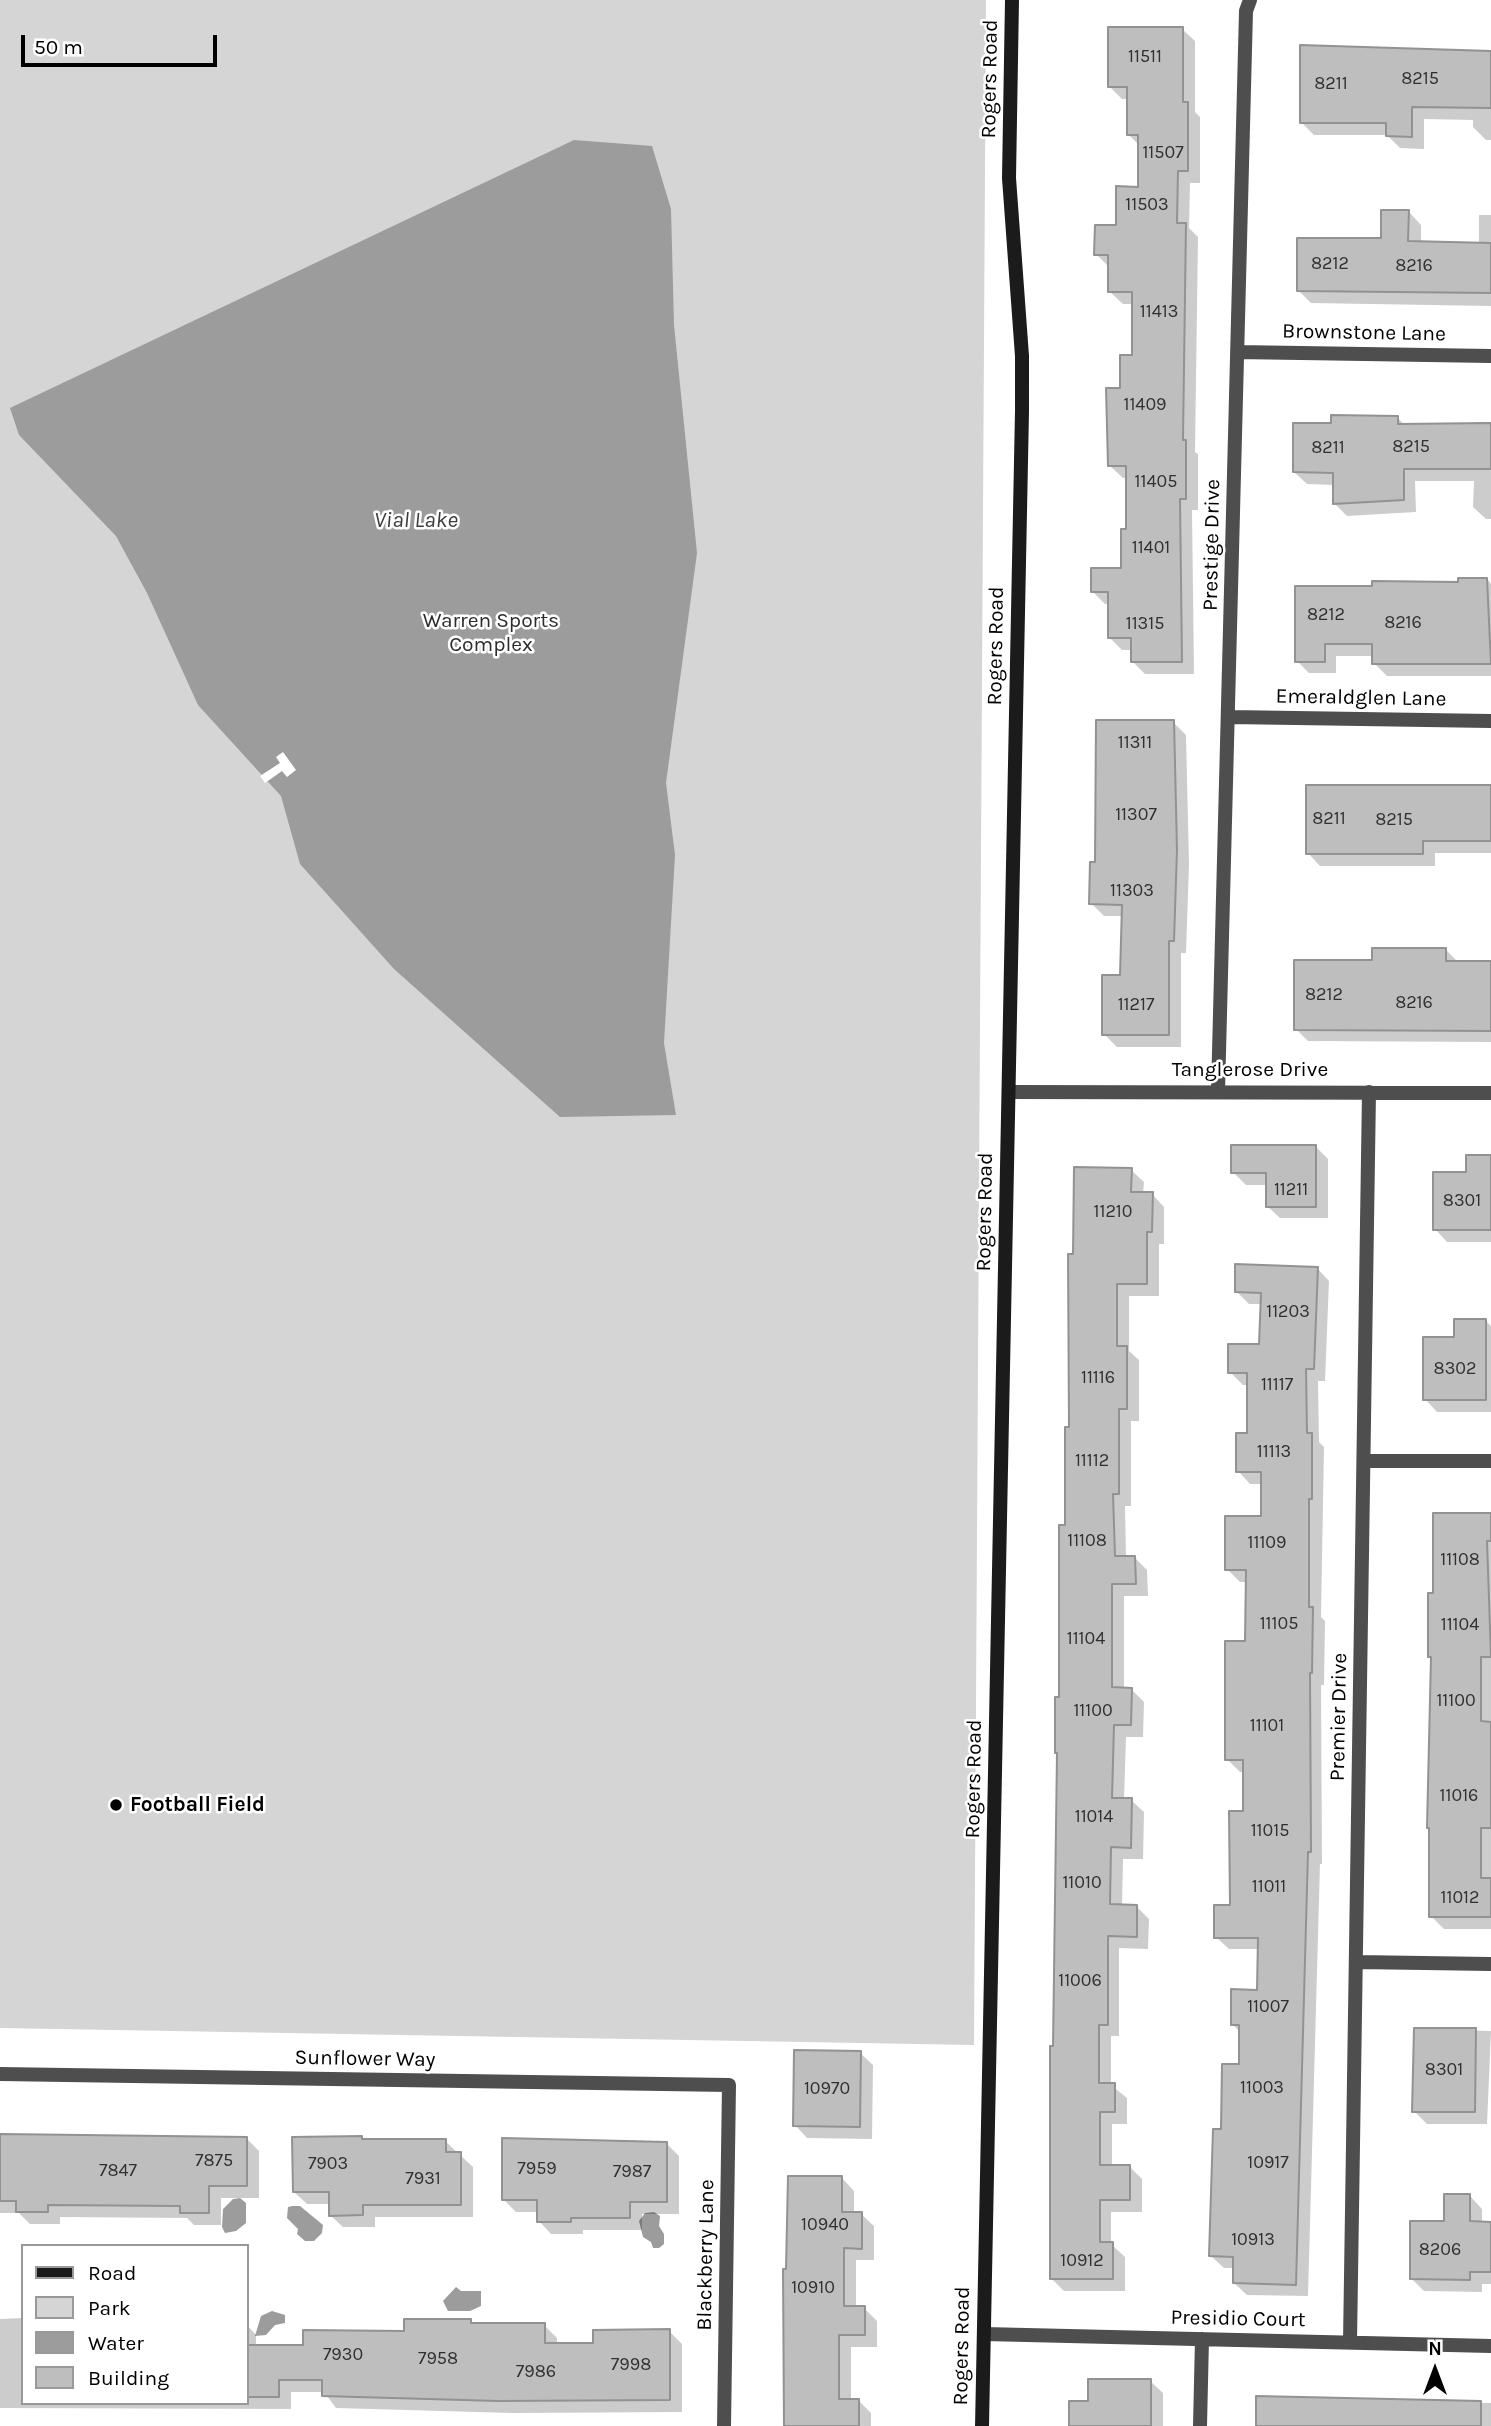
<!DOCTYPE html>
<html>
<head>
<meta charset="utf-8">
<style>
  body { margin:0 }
  #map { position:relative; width:1491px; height:2426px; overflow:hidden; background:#fff; font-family:Karla,sans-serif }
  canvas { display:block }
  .legend { position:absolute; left:21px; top:2244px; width:228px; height:161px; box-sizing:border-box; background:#fff; border:2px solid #999; margin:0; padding:9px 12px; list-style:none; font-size:21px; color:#000 }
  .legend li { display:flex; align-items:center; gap:14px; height:35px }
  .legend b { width:35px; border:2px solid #999 }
  .north { position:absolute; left:1400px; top:2335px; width:70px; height:70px; -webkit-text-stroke:5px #fff; paint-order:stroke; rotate:0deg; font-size:19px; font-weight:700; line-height:28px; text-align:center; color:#000 }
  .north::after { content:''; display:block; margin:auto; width:24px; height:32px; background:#000; clip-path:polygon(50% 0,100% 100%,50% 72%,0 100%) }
  .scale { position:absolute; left:21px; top:35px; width:196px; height:32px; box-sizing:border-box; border:4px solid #000; border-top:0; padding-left:9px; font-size:21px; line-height:24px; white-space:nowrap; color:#000; -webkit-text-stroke:5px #fff; paint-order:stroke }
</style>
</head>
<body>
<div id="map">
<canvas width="1491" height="2426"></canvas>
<ul class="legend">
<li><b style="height:9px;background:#1b1b1b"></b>Road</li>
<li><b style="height:19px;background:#d5d5d5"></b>Park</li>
<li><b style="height:19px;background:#9c9c9c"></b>Water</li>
<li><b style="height:19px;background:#bebebe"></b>Building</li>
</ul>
<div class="north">N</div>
<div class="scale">50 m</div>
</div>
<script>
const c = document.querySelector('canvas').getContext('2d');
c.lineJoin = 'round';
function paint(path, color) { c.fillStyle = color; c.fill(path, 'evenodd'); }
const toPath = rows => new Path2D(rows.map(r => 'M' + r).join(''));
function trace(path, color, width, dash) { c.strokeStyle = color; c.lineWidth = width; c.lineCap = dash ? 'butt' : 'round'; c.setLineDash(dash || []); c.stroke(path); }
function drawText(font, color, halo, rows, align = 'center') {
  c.font = font + ' Karla,sans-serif'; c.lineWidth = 5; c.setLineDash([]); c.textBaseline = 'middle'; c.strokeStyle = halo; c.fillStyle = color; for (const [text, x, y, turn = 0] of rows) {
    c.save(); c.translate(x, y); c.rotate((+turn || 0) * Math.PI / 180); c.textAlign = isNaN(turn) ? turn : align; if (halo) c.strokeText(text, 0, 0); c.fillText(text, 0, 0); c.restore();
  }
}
paint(toPath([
  [0,0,986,0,974,2045,0,2028]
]), '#d5d5d5');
paint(toPath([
  [574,140,652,146,671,209,674,325,697,553,666,783,675,855,664,1043,676,1115,560,1117,394,969,300,864,281,796,198,705,147,593,116,536,19,435,10,408],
  [240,2198,246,2203,246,2223,236,2231,225,2233,222,2227,223,2209,233,2199],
  [292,2206,300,2206,323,2225,322,2233,314,2241,305,2241,297,2234,298,2229,287,2218,288,2207],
  [654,2212,660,2216,659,2226,664,2234,664,2244,659,2248,653,2248,651,2242,643,2237,639,2221,645,2213],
  [456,2287,461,2291,481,2291,481,2306,470,2311,448,2311,443,2301],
  [272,2311,285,2315,285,2323,275,2325,266,2335,255,2336,261,2316]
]), '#9c9c9c');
paint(toPath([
  [283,752,296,770,287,777,282,771,265,783,260,776,280,763,276,757]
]), '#fff');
paint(toPath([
  [1182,29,1195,41,1195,112,1200,117,1200,183,1190,183,1189,228,1198,237,1195,452,1198,454,1198,510,1192,510,1194,674,1145,674,1133,662,1133,650,1122,650,1109,637,1109,604,1105,604,1093,592,1123,569,1128,531,1128,478,1123,478,1110,466,1121,390,1134,356,1134,304,1123,304,1110,292,1109,267,1096,254,1117,227,1140,189,1140,146,1129,135,1129,99,1122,99,1109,86],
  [1474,50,1491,50,1491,140,1486,140,1473,127,1473,120,1424,119,1424,149,1400,148,1387,135,1314,135,1301,122,1474,53],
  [1409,212,1421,225,1421,243,1479,244,1479,215,1491,215,1491,306,1311,303,1298,290,1382,240],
  [1398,418,1405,426,1475,425,1475,422,1491,422,1491,519,1486,519,1473,507,1474,481,1415,481,1416,512,1347,516,1334,503,1335,485,1307,484,1294,472,1333,425],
  [1487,579,1491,584,1491,676,1387,676,1374,663,1374,656,1336,656,1336,673,1309,673,1297,661,1374,587],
  [1173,722,1186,735,1189,864,1186,953,1181,953,1181,1047,1117,1047,1104,1034,1122,977,1123,916,1104,916,1091,903],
  [1491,788,1491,853,1435,853,1435,866,1320,866,1308,853],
  [1446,950,1459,963,1491,963,1491,1042,1308,1041,1296,1029,1374,961],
  [1316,1147,1328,1159,1328,1218,1280,1218,1267,1206,1267,1185,1246,1185,1233,1172],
  [1491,1157,1491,1242,1447,1242,1435,1229,1468,1174],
  [1131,1170,1144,1182,1143,1194,1152,1194,1164,1207,1164,1244,1159,1244,1159,1296,1129,1296,1129,1351,1139,1360,1139,1421,1131,1421,1131,1506,1125,1506,1126,1558,1135,1558,1147,1570,1148,1596,1124,1596,1124,1689,1131,1689,1144,1702,1143,1737,1126,1737,1124,1800,1131,1800,1144,1812,1143,1859,1123,1859,1122,1906,1136,1906,1149,1919,1148,1949,1119,1948,1119,2036,1111,2036,1111,2085,1127,2098,1127,2124,1112,2124,1112,2167,1130,2167,1142,2179,1142,2212,1111,2212,1111,2244,1125,2257,1125,2291,1064,2291,1052,2279,1059,1755,1056,1752,1061,1698,1075,1256],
  [1317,1268,1329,1281,1325,1381,1318,1381,1319,1442,1324,1447,1321,1617,1325,1621,1324,1685,1321,1685,1322,1864,1320,1864,1308,2296,1247,2295,1234,2283,1235,2268,1224,2268,1211,2256,1223,2131,1240,2065,1240,2032,1232,2024,1259,1992,1260,1949,1229,1949,1216,1937,1232,1907,1245,1813,1245,1772,1240,1772,1227,1759,1246,1643,1248,1582,1240,1582,1227,1569,1262,1517,1262,1484,1250,1484,1238,1471,1249,1435,1249,1385,1243,1385,1230,1372,1261,1345,1262,1304,1249,1304,1236,1291],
  [1485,1320,1491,1326,1491,1412,1437,1412,1425,1399,1456,1339],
  [1491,1515,1491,1929,1444,1929,1431,1916,1435,1595],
  [1415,2029,1491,2031,1487,2124,1427,2124,1414,2111],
  [860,2053,873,2065,872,2139,807,2138,795,2125],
  [0,2135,247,2139,259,2151,259,2198,221,2198,221,2225,194,2225,187,2218,60,2217,60,2224,30,2224,19,2213,0,2213],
  [445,2141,473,2167,473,2217,375,2217,375,2227,343,2227,330,2215,330,2204,307,2204,294,2192],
  [667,2144,679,2156,679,2214,642,2214,642,2230,583,2230,583,2234,551,2234,539,2221,539,2212,516,2212,504,2200],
  [842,2178,854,2191,854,2214,861,2214,874,2226,874,2260,856,2260,856,2308,864,2308,877,2321,877,2347,851,2347,851,2400,858,2400,871,2413,871,2426,786,2426,788,2270],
  [1470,2196,1482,2209,1482,2223,1491,2223,1491,2284,1482,2284,1482,2292,1424,2291,1411,2278,1445,2223],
  [23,2318,23,2403,247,2403,247,2325,256,2335,256,2347,305,2347,470,2320,475,2325,544,2325,557,2338,557,2345,594,2345,669,2331,682,2344,682,2412,512,2413,336,2408,324,2392,291,2392,291,2409,0,2408,0,2319],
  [1150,2381,1163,2393,1163,2426,1071,2426,1090,2403],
  [1258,2398,1491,2403,1491,2426,1257,2426]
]), '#0003');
const building = toPath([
  [1108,27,1183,27,1183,102,1188,102,1188,171,1178,171,1177,223,1186,223,1183,440,1186,440,1186,499,1180,499,1182,662,1131,662,1131,638,1108,638,1108,592,1091,592,1091,568,1121,568,1121,529,1126,529,1126,466,1108,466,1106,388,1120,388,1120,355,1132,355,1132,292,1108,292,1108,255,1094,255,1095,225,1116,225,1116,186,1138,187,1138,135,1127,135,1127,87,1108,87,1108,27],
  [1300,45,1491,51,1491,108,1412,107,1412,137,1386,136,1386,123,1300,123,1300,45],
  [1381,210,1409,210,1408,241,1491,243,1491,293,1297,291,1297,238,1381,238,1381,210],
  [1331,415,1398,416,1398,424,1491,423,1491,469,1404,469,1404,500,1333,504,1333,473,1293,472,1293,423,1331,423,1331,415],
  [1458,578,1487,578,1491,664,1372,664,1372,644,1325,644,1325,662,1295,662,1295,586,1372,586,1372,581,1458,582,1458,578],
  [1096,720,1174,720,1177,850,1174,941,1169,941,1169,1035,1102,1035,1102,975,1120,975,1122,905,1089,904,1090,862,1095,862,1096,720],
  [1306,785,1491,785,1491,841,1423,841,1423,854,1306,854,1306,785],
  [1372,948,1446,948,1446,961,1491,961,1491,1031,1294,1030,1294,960,1372,960,1372,948],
  [1231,1145,1316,1145,1316,1207,1266,1207,1266,1173,1231,1173,1231,1145],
  [1466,1155,1491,1155,1491,1230,1433,1230,1433,1172,1466,1172,1466,1155],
  [1074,1167,1132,1168,1131,1192,1153,1192,1152,1232,1147,1232,1147,1284,1117,1284,1117,1346,1127,1346,1127,1409,1119,1409,1119,1494,1113,1494,1115,1556,1135,1556,1136,1584,1112,1584,1112,1687,1132,1688,1131,1725,1114,1725,1112,1798,1132,1798,1131,1848,1111,1847,1110,1904,1137,1905,1137,1937,1108,1936,1108,2025,1099,2025,1099,2083,1115,2083,1115,2112,1100,2112,1100,2165,1130,2165,1130,2200,1100,2200,1100,2242,1113,2242,1113,2279,1050,2279,1050,2046,1053,2046,1057,1753,1055,1753,1055,1697,1059,1697,1059,1525,1065,1525,1065,1427,1069,1427,1068,1254,1073,1254,1074,1167],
  [1235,1264,1318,1267,1314,1369,1306,1369,1307,1433,1312,1433,1312,1499,1309,1499,1309,1607,1313,1607,1312,1673,1310,1673,1311,1852,1308,1852,1296,2285,1233,2283,1233,2257,1209,2256,1213,2129,1221,2129,1222,2064,1239,2064,1239,2025,1231,2025,1231,1989,1257,1990,1258,1938,1214,1938,1214,1905,1230,1905,1229,1811,1243,1811,1243,1760,1225,1760,1225,1641,1245,1641,1246,1570,1225,1570,1225,1516,1261,1516,1261,1472,1236,1472,1236,1433,1247,1433,1247,1373,1228,1373,1228,1344,1259,1344,1261,1293,1235,1292,1235,1264],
  [1454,1319,1486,1319,1486,1400,1423,1400,1423,1337,1454,1337,1454,1319],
  [1433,1513,1491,1513,1491,1541,1487,1541,1491,1657,1481,1657,1481,1721,1491,1722,1491,1828,1481,1828,1481,1878,1491,1878,1491,1917,1429,1917,1429,1828,1427,1828,1431,1657,1428,1657,1428,1593,1433,1593,1433,1513],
  [1414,2028,1476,2028,1475,2112,1412,2112,1414,2028],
  [794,2050,861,2051,860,2127,793,2126,794,2050],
  [0,2134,247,2137,247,2186,209,2186,209,2213,180,2213,180,2206,48,2205,48,2212,16,2212,16,2201,0,2201,0,2134],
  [362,2136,362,2139,446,2139,446,2152,461,2152,461,2205,363,2205,363,2215,329,2216,329,2192,293,2192,292,2137,362,2136],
  [502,2138,667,2142,667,2202,630,2202,630,2218,571,2218,571,2222,537,2222,537,2200,502,2200,502,2138],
  [788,2176,842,2176,842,2212,862,2212,862,2249,844,2248,844,2306,865,2306,865,2335,839,2335,839,2399,859,2399,859,2426,784,2426,783,2269,786,2269,788,2176],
  [1444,2194,1470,2194,1470,2221,1491,2222,1491,2272,1470,2272,1470,2280,1410,2279,1410,2221,1444,2221,1444,2194],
  [404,2319,471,2319,471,2323,545,2323,545,2343,593,2343,593,2330,670,2329,670,2400,498,2401,322,2396,322,2380,279,2380,279,2397,247,2397,247,2345,303,2345,303,2330,404,2331,404,2319],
  [1088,2379,1151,2379,1151,2426,1069,2426,1069,2401,1088,2401,1088,2379],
  [1256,2396,1481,2401,1481,2426,1256,2426,1256,2396]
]);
paint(building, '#bebebe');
trace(building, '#929292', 2);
trace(toPath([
  [1237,352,1491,356],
  [1230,717,1491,721],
  [1218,1091,1246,11,1250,0],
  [1009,1092,1491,1093],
  [1365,1461,1491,1461],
  [1356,1962,1491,1964],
  [0,2074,729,2085,724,2426],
  [984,2334,1491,2346],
  [1350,2342,1369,1092],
  [1200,2426,1202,2339]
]), '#4e4e4e', 14);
trace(toPath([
  [982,2426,1022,411,1022,356,1009,178,1012,0]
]), '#1b1b1b', 14);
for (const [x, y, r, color] of [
  [116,1805,7,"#000"]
]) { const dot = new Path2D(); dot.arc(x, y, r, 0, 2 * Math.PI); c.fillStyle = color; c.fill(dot); trace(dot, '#fff', 2.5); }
drawText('18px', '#303030', null, [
  ["11511",1145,57],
  ["8215",1420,79],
  ["8211",1331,84],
  ["11507",1163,153],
  ["11503",1147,205],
  ["8212",1330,264],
  ["8216",1414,266],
  ["11413",1159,312],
  ["11409",1145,405],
  ["8215",1411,447],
  ["8211",1328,448],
  ["11405",1156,482],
  ["11401",1151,548],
  ["8212",1326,615],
  ["8216",1403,623],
  ["11315",1145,624],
  ["11311",1135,743],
  ["11307",1136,815],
  ["8211",1329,819],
  ["8215",1394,820],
  ["11303",1132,891],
  ["8212",1324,995],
  ["8216",1414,1003],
  ["11217",1136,1005],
  ["11211",1291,1190],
  ["8301",1462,1201],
  ["11210",1113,1212],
  ["11203",1288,1312],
  ["8302",1455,1369],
  ["11116",1098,1378],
  ["11117",1277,1385],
  ["11113",1274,1452],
  ["11112",1092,1461],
  ["11108",1087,1541],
  ["11109",1267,1543],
  ["11108",1460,1560],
  ["11105",1279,1624],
  ["11104",1460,1625],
  ["11104",1086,1639],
  ["11100",1456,1701],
  ["11100",1093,1711],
  ["11101",1267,1726],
  ["11016",1459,1796],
  ["11014",1094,1817],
  ["11015",1270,1831],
  ["11010",1082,1883],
  ["11011",1269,1887],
  ["11012",1460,1898],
  ["11006",1080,1981],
  ["11007",1268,2007],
  ["8301",1444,2070],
  ["11003",1262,2088],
  ["10970",827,2089],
  ["7875",214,2161],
  ["10917",1268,2163],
  ["7903",328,2164],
  ["7959",537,2169],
  ["7847",118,2171],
  ["7987",632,2172],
  ["7931",423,2179],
  ["10940",825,2225],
  ["10913",1253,2240],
  ["8206",1440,2250],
  ["10912",1082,2261],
  ["10910",813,2288],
  ["7930",343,2355],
  ["7958",438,2359],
  ["7998",631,2365],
  ["7986",536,2372]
]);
drawText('21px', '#000', '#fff', [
  ["Rogers Road",990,79,-89],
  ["Brownstone Lane",1364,333,1],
  ["Prestige Drive",1212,545,-89],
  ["Rogers Road",996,646,-89],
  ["Emeraldglen Lane",1361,698,1],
  ["Tanglerose Drive",1250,1070],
  ["Rogers Road",985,1212,-89],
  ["Premier Drive",1339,1717,-89],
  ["Rogers Road",974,1779,-89],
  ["Sunflower Way",365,2059,1],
  ["Blackberry Lane",706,2255,-89],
  ["Presidio Court",1238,2319,1],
  ["Rogers Road",962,2346,-89]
]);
drawText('21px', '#2c2c2c', '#fff', [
  ["Warren Sports",491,621],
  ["Complex",491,645]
]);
drawText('bold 21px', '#000', '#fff', [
  ["Football Field",130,1805]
], 'left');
drawText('italic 23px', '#3d3d3d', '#fff', [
  ["Vial Lake",416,520]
]);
</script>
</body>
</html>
